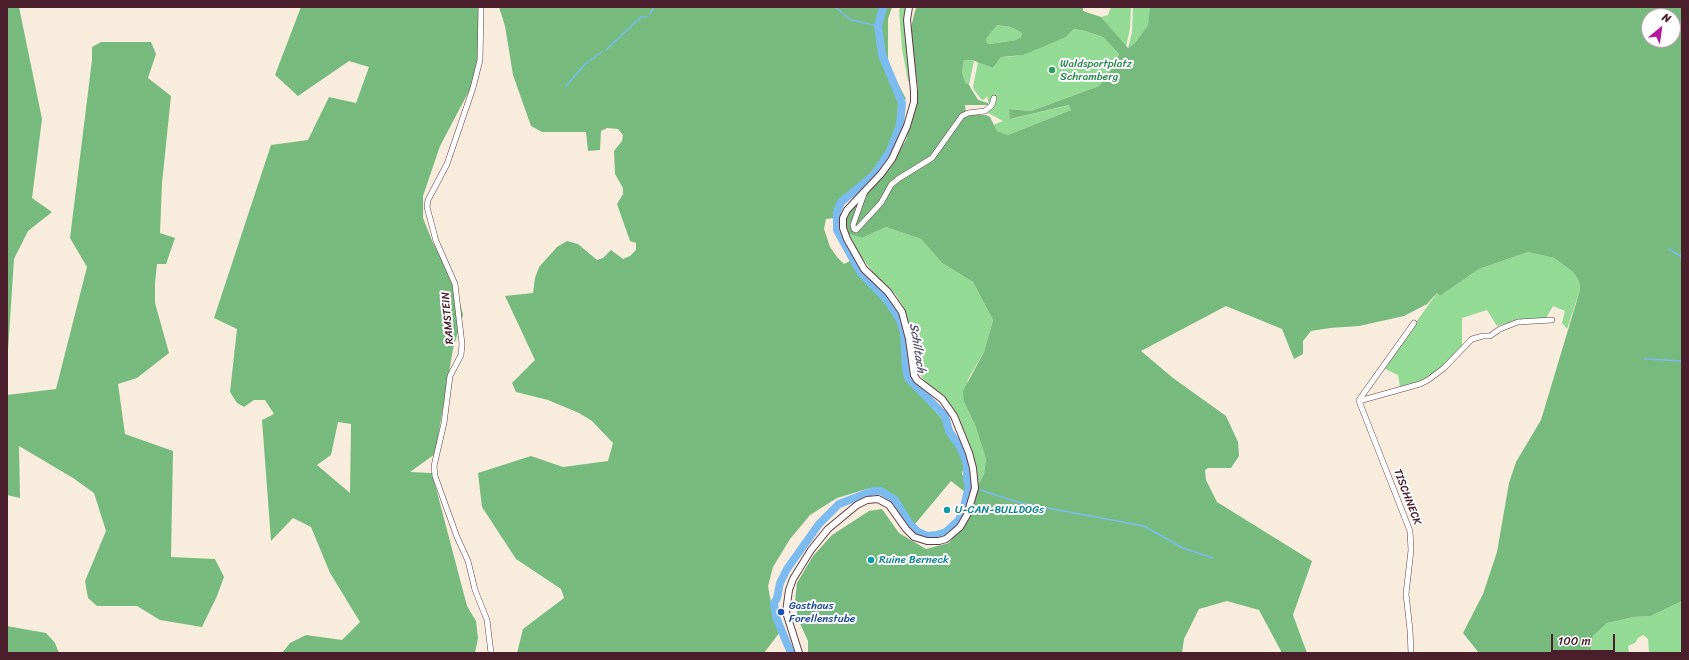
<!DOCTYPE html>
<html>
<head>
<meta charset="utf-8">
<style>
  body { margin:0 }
  #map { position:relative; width:1689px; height:660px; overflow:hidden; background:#f8eddd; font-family:Sriracha,sans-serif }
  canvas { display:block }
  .frame { position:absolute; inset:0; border:8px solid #4a1f2b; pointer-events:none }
  .north { position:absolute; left:1641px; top:8px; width:40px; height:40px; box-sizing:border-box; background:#fff; border:1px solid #b7a5aa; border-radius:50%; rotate:29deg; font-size:11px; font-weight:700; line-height:16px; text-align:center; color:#4a1f2b }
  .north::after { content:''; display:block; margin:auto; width:14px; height:18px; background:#b5179e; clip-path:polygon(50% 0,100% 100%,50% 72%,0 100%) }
  .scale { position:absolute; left:1551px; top:634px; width:64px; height:18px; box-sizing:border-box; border:2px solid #4a1f2b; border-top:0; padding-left:5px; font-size:12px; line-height:14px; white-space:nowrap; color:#4a1f2b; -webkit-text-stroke:3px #fff; paint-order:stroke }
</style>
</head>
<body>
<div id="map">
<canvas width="1689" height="660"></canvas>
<div class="frame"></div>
<div class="north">N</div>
<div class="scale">100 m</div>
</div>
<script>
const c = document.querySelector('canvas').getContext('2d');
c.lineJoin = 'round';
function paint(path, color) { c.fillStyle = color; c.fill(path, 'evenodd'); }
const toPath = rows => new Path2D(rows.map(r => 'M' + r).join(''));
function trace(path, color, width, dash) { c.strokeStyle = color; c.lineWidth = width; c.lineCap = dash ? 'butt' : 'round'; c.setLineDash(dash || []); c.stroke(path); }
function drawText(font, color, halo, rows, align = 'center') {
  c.font = font + ' Sriracha,sans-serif'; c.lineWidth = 4; c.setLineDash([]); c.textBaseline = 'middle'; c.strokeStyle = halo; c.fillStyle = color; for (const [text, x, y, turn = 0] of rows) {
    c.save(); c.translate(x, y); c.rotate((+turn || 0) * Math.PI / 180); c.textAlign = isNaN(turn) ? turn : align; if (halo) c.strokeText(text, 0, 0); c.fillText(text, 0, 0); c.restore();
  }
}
paint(toPath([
  [901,7,906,7,905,31,911,81,909,82,908,81,902,49,899,10],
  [1111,7,1131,7,1130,28,1126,47,1101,17,1108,15],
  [1133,7,1150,7,1151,9,1148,25,1135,43,1128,48,1132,32],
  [997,25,1011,27,1022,33,1021,37,1016,40,990,44,987,43,986,39],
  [1074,29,1085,31,1103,37,1119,54,1110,71,1099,86,1031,111,1009,109,1011,119,1070,105,1071,110,1008,135,997,131,993,125,1003,121,988,113,990,109,987,96,984,100,981,99,974,90,973,86,978,62,993,68,1001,57,1017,56,1066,37],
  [968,59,974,61,969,85,965,82,962,72,964,60],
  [886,227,921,239,942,263,973,282,993,320,984,352,968,379,964,402,975,425,986,459,984,474,978,486,972,452,957,415,947,400,927,384,917,371,909,324,903,306,896,295,875,275,857,251,849,234,862,238],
  [1528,252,1554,258,1573,272,1579,281,1580,290,1567,329,1562,323,1565,311,1553,306,1546,318,1518,320,1497,326,1487,310,1462,318,1462,346,1445,364,1427,379,1400,387,1398,375,1383,368,1437,293,1440,296,1479,269],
  [1682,601,1682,653,1649,653,1648,639,1643,635,1638,638,1635,643,1628,646,1629,653,1593,653,1591,649,1593,636,1607,623,1634,617,1651,616]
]), '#93da95');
paint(toPath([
  [7,7,19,7,42,119,32,198,52,212,28,231,14,259,7,366],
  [301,7,480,7,477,76,440,146,423,196,423,218,433,243,455,284,463,315,453,349,435,454,410,472,432,473,467,606,476,621,478,638,475,653,282,653,290,643,306,635,342,640,360,622,330,573,311,527,293,518,271,541,262,420,274,414,265,400,254,400,244,407,237,403,230,392,237,329,214,318,271,145,308,140,329,97,356,103,369,67,349,61,298,96,275,75],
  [338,422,351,424,350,493,317,465,331,455],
  [499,7,892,7,888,19,888,64,906,99,898,103,897,126,887,150,872,171,859,185,841,198,835,209,833,218,826,219,824,229,830,247,837,257,844,264,850,261,867,284,880,294,895,311,902,334,905,378,942,419,965,462,962,474,968,486,965,492,951,481,915,524,905,514,894,496,885,490,870,488,837,498,810,515,790,539,773,567,768,586,772,609,780,632,764,653,517,653,523,629,564,598,561,589,516,559,482,507,478,473,531,456,563,467,608,461,613,443,592,421,579,413,548,400,516,392,512,383,535,360,505,296,533,293,535,278,539,267,557,247,567,241,578,244,597,260,603,258,611,250,623,259,630,256,636,250,636,243,630,241,617,204,623,194,623,188,615,174,614,151,622,141,623,135,618,129,607,128,601,131,600,150,588,151,586,132,542,132,531,126,513,75,505,26],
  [917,7,1083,7,1083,11,1101,17,1128,48,1135,43,1148,25,1150,7,1682,7,1682,601,1651,616,1634,617,1607,623,1593,636,1591,649,1593,653,1479,653,1463,633,1483,594,1497,552,1509,483,1516,462,1541,420,1580,290,1579,281,1573,272,1554,258,1528,252,1479,269,1440,296,1437,293,1427,304,1404,316,1359,326,1330,328,1311,331,1303,341,1303,354,1294,359,1282,329,1226,306,1141,351,1173,378,1226,416,1238,442,1239,456,1231,468,1208,468,1205,470,1206,480,1217,502,1312,561,1293,615,1307,653,1282,653,1259,610,1227,601,1199,609,1184,639,1182,653,808,653,808,641,798,619,795,601,797,583,813,556,832,535,869,511,882,509,899,533,926,549,949,543,969,517,978,486,984,474,986,459,975,425,964,402,963,391,984,352,993,320,973,282,942,263,921,239,886,227,862,238,849,234,845,224,849,210,856,202,864,201,868,191,886,173,906,140,917,101,918,88,910,31,915,11],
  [1649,16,1673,16,1673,40,1649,40],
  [997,25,1011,27,1022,33,1021,37,1016,40,990,44,987,43,986,39],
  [1074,29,1085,31,1103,37,1119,54,1110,71,1099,86,1031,111,1009,109,1010,119,1069,105,1071,110,1008,135,997,131,990,117,986,115,966,115,965,105,988,105,988,103,978,100,969,85,965,82,962,72,964,60,972,60,993,68,1001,57,1023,55,1066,37],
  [101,42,151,42,156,54,148,78,171,96,162,183,160,233,175,238,166,264,157,264,155,283,155,303,169,353,137,378,118,384,125,434,173,451,171,557,215,559,224,577,217,596,202,627,160,620,137,606,97,606,88,598,85,581,106,531,94,493,73,478,19,446,20,498,7,495,7,395,56,389,87,267,70,238,92,60,92,47],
  [7,626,46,633,55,643,59,653,7,653]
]), '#76ba7e');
trace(toPath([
  [835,7,851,20,878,26],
  [650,14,654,7],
  [606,50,641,17,647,17],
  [566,86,585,64,602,52],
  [1669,249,1682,257],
  [1645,359,1682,361],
  [980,490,1021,503,1144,526,1183,548,1213,558]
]), '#7cbbf0', 1.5);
trace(toPath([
  [791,653,776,617,774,603,777,598,780,583,787,569,819,524,839,504,873,491,881,491,895,500,909,523,918,532,927,536,937,535,946,532,959,520,964,507,969,486,967,480,967,465,964,456,960,447,949,431,945,416,908,378,906,368,904,333,900,320,888,301,860,272,837,230,837,212,841,202,874,175,890,151,900,125,902,103,882,55,878,26,883,7]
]), '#7cbbf0', 8);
const minor = toPath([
  [481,7,480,60,473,88,447,164,428,200,427,207,436,241,455,284,462,344,461,355,450,376,444,423,434,466,435,476,457,537,468,561,475,590,487,620,491,653],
  [865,191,853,225,854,229,856,230,881,203,891,185,898,179,932,158,962,116,968,113,985,111,992,105,994,98],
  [1359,400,1414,323],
  [1359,401,1410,531,1411,550,1406,594,1410,630,1411,653],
  [1359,401,1420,384,1428,380,1444,368,1472,339,1483,336,1490,336,1500,329,1518,322,1552,320]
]);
const major = toPath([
  [799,653,786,612,789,590,793,579,811,550,828,529,857,505,867,500,878,499,889,505,906,529,914,537,927,541,939,541,946,539,960,527,967,515,975,488,973,468,969,453,954,416,942,399,917,380,914,375,909,339,902,312,888,292,864,269,847,239,843,228,843,218,847,210,881,174,892,159,907,126,914,102,914,91,907,20,909,7]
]);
trace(minor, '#643e46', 6);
trace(major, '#643e46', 8);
trace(minor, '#fff', 5);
trace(major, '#fff', 6);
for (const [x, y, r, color] of [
  [1052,70,4,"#2e9e5b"],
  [947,510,4,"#0f9aa8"],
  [871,560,4,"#0f9aa8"],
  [781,612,4,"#1a4fb4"]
]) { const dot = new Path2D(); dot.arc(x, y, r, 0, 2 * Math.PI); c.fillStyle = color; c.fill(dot); trace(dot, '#fff', 1.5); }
drawText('11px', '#27864d', '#fff', [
  ["Waldsportplatz",1060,64],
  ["Schramberg",1060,77]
], 'left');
drawText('11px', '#4a1f2b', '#fff', [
  ["RAMSTEIN",448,318,-95],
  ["TISCHNECK",1407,497,69]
]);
drawText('11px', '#0d838f', '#fff', [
  ["U-CAN-BULLDOGs",955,510],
  ["Ruine Berneck",879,560]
], 'left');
drawText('11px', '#164399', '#fff', [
  ["Gasthaus",789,606],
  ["Forellenstube",789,619]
], 'left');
drawText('italic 12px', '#5c5670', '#fff', [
  ["Schiltach",917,348,81]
]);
</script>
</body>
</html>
